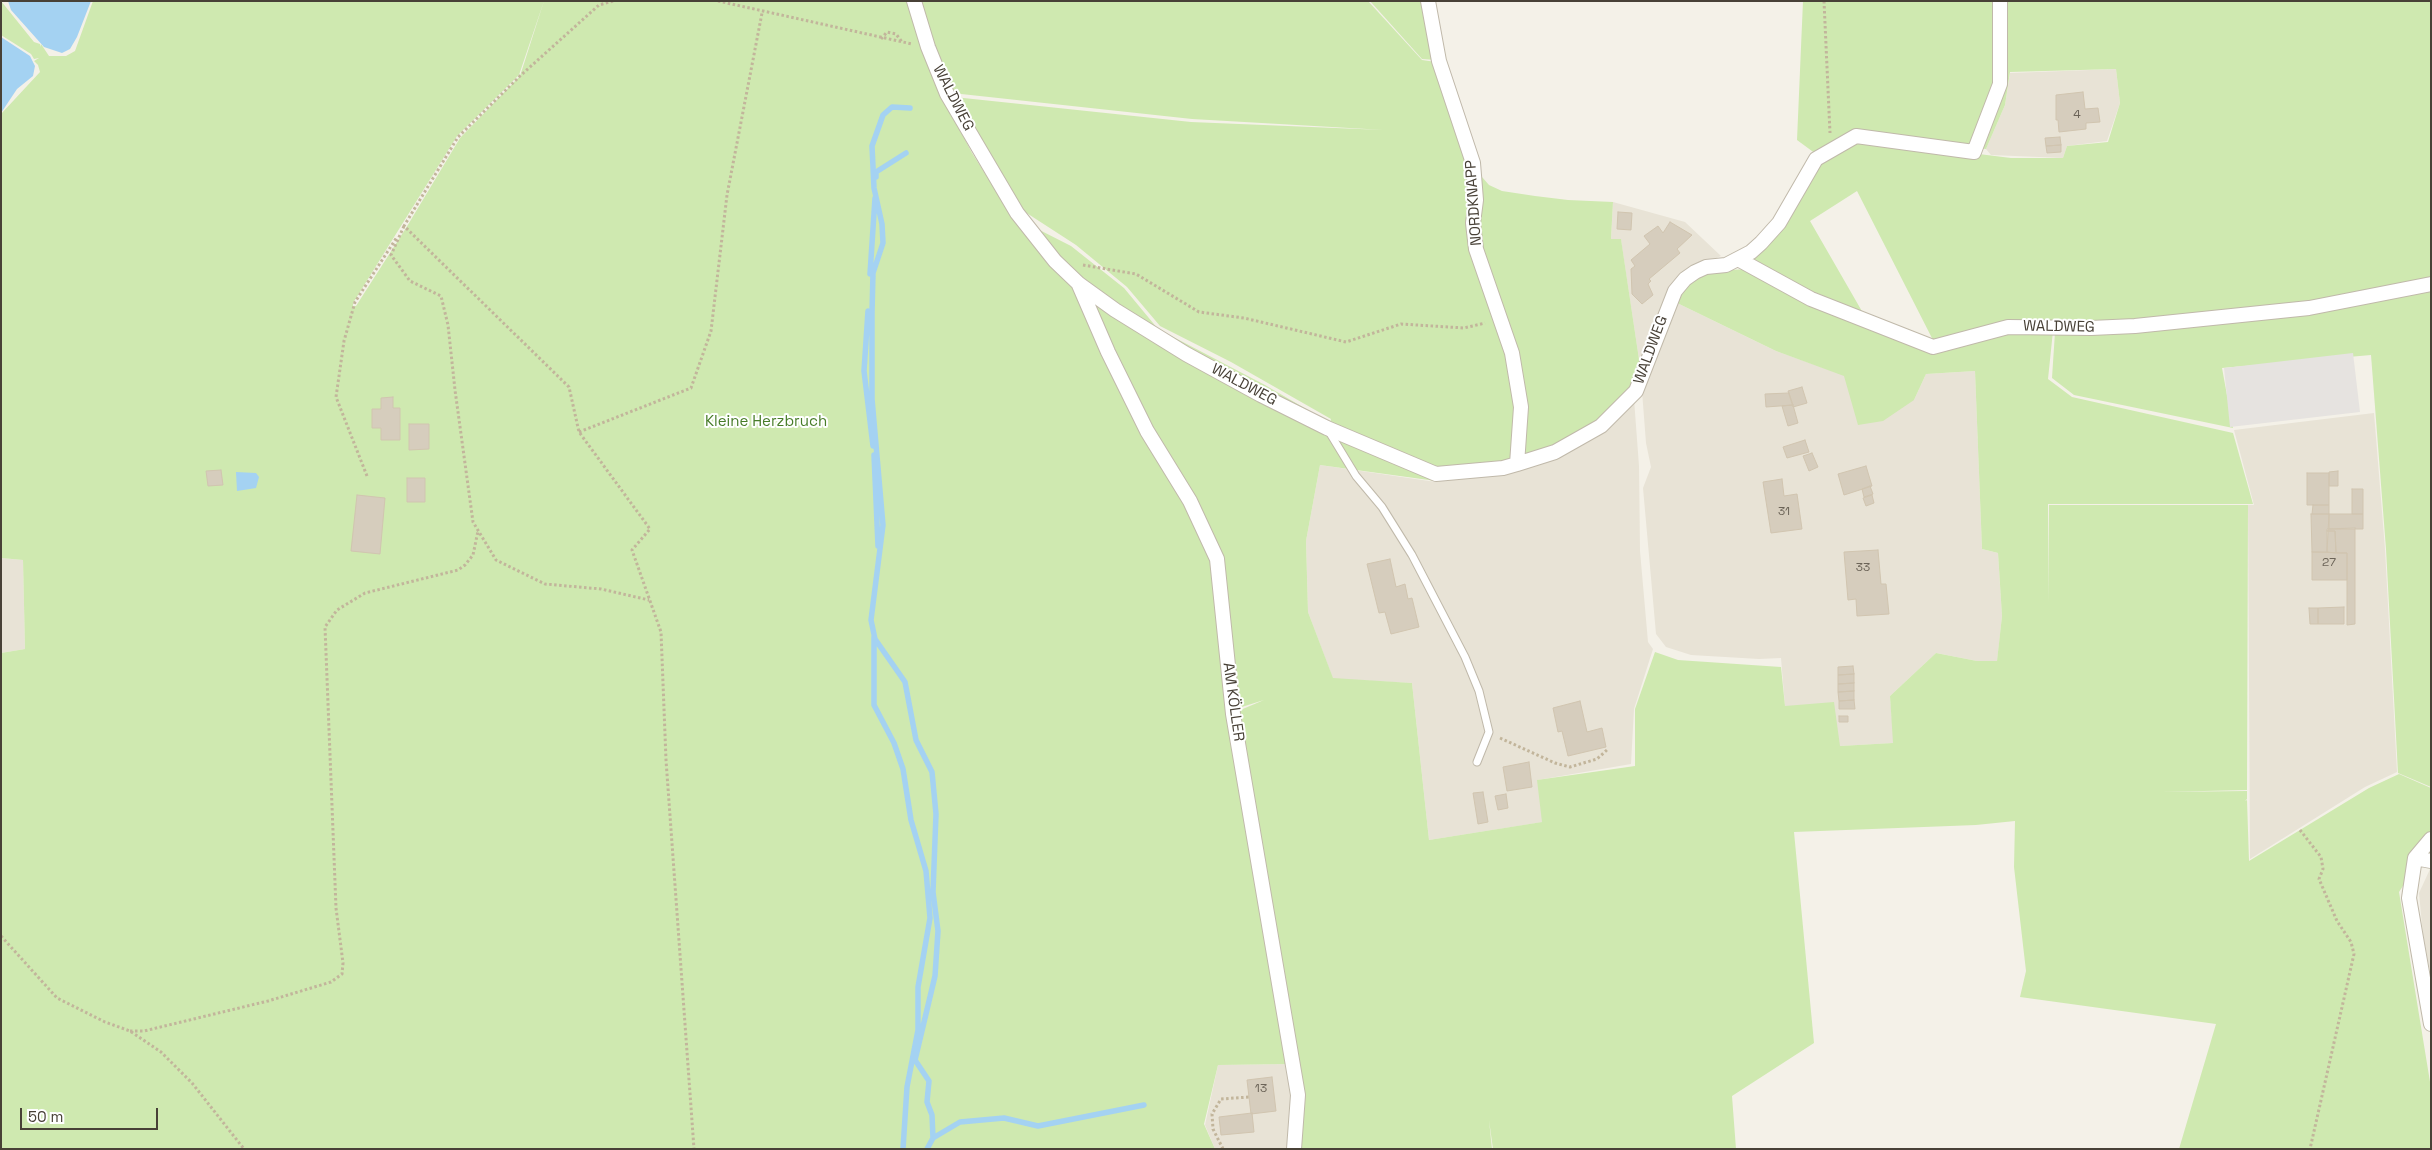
<!DOCTYPE html>
<html>
<head>
<meta charset="utf-8">
<style>
  body { margin:0 }
  #map { position:relative; width:2432px; height:1150px; overflow:hidden; background:#f4f1e8; font-family:"Space Grotesk",sans-serif }
  canvas { display:block }
  .frame { position:absolute; inset:0; border:2px solid #484137; pointer-events:none }
  .scale { position:absolute; left:20px; top:1108px; width:138px; height:22px; box-sizing:border-box; border:2px solid #484137; border-top:0; padding-left:6px; font-size:15px; line-height:18px; white-space:nowrap; color:#484137; -webkit-text-stroke:4px #fff; paint-order:stroke }
</style>
</head>
<body>
<div id="map">
<canvas width="2432" height="1150"></canvas>
<div class="frame"></div>
<div class="scale">50 m</div>
</div>
<script>
const c = document.querySelector('canvas').getContext('2d');
c.lineJoin = 'round';
function paint(path, color) { c.fillStyle = color; c.fill(path, 'evenodd'); }
const toPath = rows => new Path2D(rows.map(r => 'M' + r).join(''));
function trace(path, color, width, dash) { c.strokeStyle = color; c.lineWidth = width; c.lineCap = dash ? 'butt' : 'round'; c.setLineDash(dash || []); c.stroke(path); }
function drawText(font, color, halo, rows, align = 'center') {
  c.font = font + ' "Space Grotesk",sans-serif'; c.lineWidth = 4; c.setLineDash([]); c.textBaseline = 'middle'; c.strokeStyle = halo; c.fillStyle = color; for (const [text, x, y, turn = 0] of rows) {
    c.save(); c.translate(x, y); c.rotate((+turn || 0) * Math.PI / 180); c.textAlign = isNaN(turn) ? turn : align; if (halo) c.strokeText(text, 0, 0); c.fillText(text, 0, 0); c.restore();
  }
}
paint(toPath([
  [2116,69,2120,103,2107,141,2067,146,2063,158,1991,155,1986,149,2005,105,2010,73],
  [1613,202,1685,222,1721,256,1693,268,1640,366,1621,240,1611,239],
  [1673,301,1776,351,1914,400,1926,374,1975,371,1982,549,1998,553,2002,616,1997,662,1977,661,1936,653,1890,696,1894,743,1840,746,1785,706,1781,658,1759,659,1691,655,1666,647,1656,634,1643,488,1651,467,1646,443,1642,391],
  [1634,399,1639,466,1640,551,1648,642,1653,649,1634,709,1631,764,1538,780,1543,822,1429,840,1412,683,1333,679,1308,612,1306,541,1320,465,1436,482,1518,460],
  [2374,413,2385,549,2397,772,2365,787,2250,859,2248,505,2254,505,2234,430],
  [1,558,23,560,25,649,1,653],
  [2431,867,2431,977,2423,935,2419,893],
  [1292,1064,1292,1149,1215,1149,1205,1125,1218,1065]
]), '#e8e3d6');
paint(toPath([
  [1,1,34,42,40,44,41,47,41,44,49,56,66,56,75,51,93,1,544,1,519,75,457,136,353,303,353,306,356,306,406,228,460,138,520,76,544,1,910,1,942,96,972,153,1012,216,1071,246,1124,288,1158,329,1265,385,1330,423,1331,419,1231,362,1160,326,1127,287,1076,245,1022,210,954,97,1191,122,1384,130,1192,119,952,93,917,1,1368,1,1422,60,1436,62,1471,164,1476,160,1482,177,1489,185,1502,191,1535,196,1568,200,1613,202,1611,239,1621,239,1640,366,1632,386,1599,423,1552,449,1436,481,1320,465,1306,541,1308,612,1333,678,1412,683,1429,840,1542,822,1537,780,1635,766,1635,709,1655,652,1678,660,1781,667,1785,706,1834,702,1840,746,1893,743,1890,696,1936,653,1977,661,1997,661,2002,616,1998,553,1982,549,1975,371,1926,374,1914,400,1883,421,1858,425,1844,376,1776,351,1673,301,1687,283,1706,271,1750,269,1810,302,1933,352,2008,334,2053,331,2048,379,2072,397,2233,433,2253,504,2048,504,2048,603,2049,505,2248,505,2247,790,2161,792,2247,791,2247,799,2245,801,2247,800,2249,861,2369,788,2399,774,2431,788,2431,843,2399,892,2431,1088,2431,1149,2179,1149,2216,1024,2020,997,2026,971,2014,867,2015,821,1976,825,1794,832,1814,1043,1732,1096,1736,1149,1493,1149,1489,1120,1492,1149,1299,1149,1304,1095,1238,711,1264,700,1229,711,1271,955,1292,1064,1218,1065,1204,1124,1215,1149,1,1149,1,653,25,649,23,560,1,558,1,114,40,72,38,65,34,61,39,58,34,59,31,54,1,35],
  [1370,1,1425,1,1436,60,1422,59],
  [1803,1,2431,1,2431,279,2308,304,2137,322,2050,323,1935,344,1857,191,1810,221,1867,320,1812,296,1751,261,1770,243,1820,162,1857,139,2011,158,2063,158,2067,146,2108,142,2120,103,2116,69,2010,72,2005,105,1986,149,1855,133,1816,154,1797,140],
  [2431,291,2431,787,2398,773,2386,549,2371,355,2222,368,2233,428,2074,395,2052,378,2055,332]
]), '#cfe9b0');
paint(toPath([
  [2353,353,2360,412,2230,427,2224,368]
]), '#e6e3e0');
paint(toPath([
  [8,1,91,1,77,37,70,49,62,53,44,47,11,10],
  [1,37,30,56,35,66,33,76,17,89,1,113],
  [236,472,256,473,259,477,256,488,237,491]
]), '#a4d2f2');
trace(toPath([
  [910,108,892,107,883,115,872,146,874,188,882,224,883,243,873,273,872,313,872,399,883,525,871,620,875,639,905,682,916,740,932,772,936,814,933,892,938,931,935,976,915,1060,929,1081,927,1102,932,1115,933,1138,927,1149],
  [876,177,876,172,906,153],
  [870,274,875,198],
  [868,311,864,371,873,446],
  [874,455,878,546],
  [874,637,874,705,894,743,903,769,911,820,926,871,930,918,918,987,918,1030,907,1087,903,1149],
  [933,1138,960,1122,1004,1118,1038,1126,1144,1105]
]), '#a4d2f2', 5.5);
const building = toPath([
  [2083,92,2085,109,2098,108,2100,122,2086,123,2086,129,2059,132,2058,120,2056,120,2056,95,2083,92],
  [2060,137,2061,145,2046,146,2045,138,2060,137],
  [2061,145,2061,152,2047,153,2046,146,2061,145],
  [1618,212,1632,213,1631,230,1617,229,1618,212],
  [1670,222,1692,235,1677,249,1680,253,1649,279,1651,281,1648,284,1653,295,1642,304,1632,294,1631,269,1635,266,1631,260,1650,244,1644,236,1658,226,1663,233,1670,222],
  [1802,387,1807,403,1793,407,1788,391,1802,387],
  [1789,393,1793,405,1766,407,1765,394,1789,393],
  [393,397,393,408,400,408,400,440,381,440,381,428,372,428,372,409,381,409,381,398,393,397],
  [1793,405,1798,423,1788,426,1782,406,1793,405],
  [409,424,429,424,429,449,409,450,409,424],
  [1805,440,1809,452,1787,458,1783,447,1805,440],
  [1812,453,1818,467,1809,471,1803,456,1812,453],
  [1866,466,1872,486,1844,495,1838,474,1866,466],
  [221,470,223,485,208,486,206,471,221,470],
  [2338,471,2338,486,2329,486,2329,472,2338,471],
  [2307,473,2329,473,2329,505,2307,505,2307,473],
  [407,478,425,478,425,502,407,502,407,478],
  [1782,479,1784,496,1797,494,1802,529,1771,533,1763,482,1782,479],
  [1870,486,1873,494,1864,497,1862,489,1870,486],
  [2352,489,2363,489,2363,514,2352,514,2352,489],
  [357,495,385,498,380,554,351,551,357,495],
  [1872,495,1874,503,1866,506,1863,498,1872,495],
  [2313,505,2329,505,2329,514,2312,514,2313,505],
  [2311,514,2329,514,2327,552,2312,552,2311,514],
  [2329,514,2363,514,2363,529,2329,529,2329,514],
  [2355,528,2355,624,2347,625,2347,553,2336,553,2335,531,2327,531,2327,529,2355,528],
  [2327,531,2335,531,2336,553,2327,552,2327,531],
  [1878,550,1881,584,1886,584,1889,614,1857,616,1856,599,1848,600,1844,552,1878,550],
  [2312,552,2347,553,2347,580,2312,580,2312,552],
  [1390,559,1396,587,1405,584,1408,599,1412,598,1419,627,1391,634,1385,612,1379,613,1367,564,1390,559],
  [2344,607,2344,624,2318,624,2318,608,2344,607],
  [2309,608,2318,608,2318,624,2310,624,2309,608],
  [1853,666,1854,674,1838,675,1838,667,1853,666],
  [1854,674,1854,683,1838,684,1838,675,1854,674],
  [1854,683,1854,691,1838,692,1838,684,1854,683],
  [1854,691,1854,700,1839,701,1838,692,1854,691],
  [1854,700,1855,709,1839,709,1839,701,1854,700],
  [1580,701,1587,732,1602,728,1606,747,1568,756,1562,731,1558,732,1553,708,1580,701],
  [1839,716,1848,716,1848,722,1839,722,1839,716],
  [1529,762,1532,787,1507,791,1503,767,1529,762],
  [1483,792,1488,822,1478,824,1473,793,1483,792],
  [1506,794,1508,808,1498,810,1495,796,1506,794],
  [1272,1077,1276,1111,1251,1114,1247,1080,1272,1077],
  [1252,1113,1254,1132,1221,1135,1219,1117,1252,1113]
]);
paint(building, '#d6cdbd');
trace(building, '#d1c5b0', 1);
const lane = toPath([
  [1328,430,1356,476,1382,507,1412,555,1465,657,1479,691,1489,732,1477,762]
]);
const street = toPath([
  [914,1,928,47,947,94,1017,213,1055,261,1079,284,1115,310,1186,354,1261,395,1327,428,1436,474,1503,468,1517,464,1555,452,1601,426,1636,391,1675,291,1685,279,1695,272,1706,267,1726,265,1751,252,1761,243,1779,223,1816,159,1856,136,1974,152,2000,84,2000,1],
  [1428,1,1439,61,1473,163,1476,200,1473,223,1476,249,1512,353,1521,407,1517,464],
  [1738,259,1811,299,1933,347,2008,327,2091,328,2135,326,2309,308,2431,284],
  [1079,285,1108,352,1147,431,1190,501,1217,559,1233,714,1298,1095,1294,1149],
  [2431,839,2415,858,2409,898,2431,1024],
  [2415,858,2431,861]
]);
trace(lane, '#c0b9aa', 9);
trace(street, '#c0b9aa', 16);
trace(toPath([
  [613,1,599,5,520,76,458,137,404,226,569,387,579,432,650,529,632,550,661,632,666,760,694,1149],
  [718,1,912,44],
  [1824,1,1830,133],
  [881,39,887,32,896,34,902,42],
  [404,226,391,255,410,281,441,296,448,325,455,390,473,522,496,560,545,584,601,589,649,600],
  [1083,265,1136,274,1199,312,1244,318,1346,342,1401,324,1464,328,1485,323],
  [579,432,691,388,711,331,727,195,762,13],
  [367,476,336,397,344,341,355,302,397,237],
  [1500,738,1555,763,1570,767,1597,759,1608,749],
  [2300,830,2321,857,2323,869,2319,879,2337,921,2351,942,2354,954,2310,1149],
  [1,936,57,998,105,1022,130,1031,161,1052,192,1083,244,1149],
  [130,1031,144,1031,268,1001,331,982,342,974,343,963,336,908,325,627,337,610,365,593,458,570,465,565,473,555,478,531],
  [1223,1149,1213,1129,1212,1114,1221,1099,1249,1097]
]), '#c2b59b', 3, [2.5, 2.5]);
trace(lane, '#fff', 7);
trace(street, '#fff', 14);
drawText('12px', '#6c6458', null, [
  ["4",2077,115],
  ["31",1784,512],
  ["27",2329,563],
  ["33",1863,568],
  ["13",1261,1089]
]);
drawText('15px', '#484137', '#fff', [
  ["WALDWEG",953,98,63],
  ["NORDKNAPP",1474,203,-94],
  ["WALDWEG",2059,327,1],
  ["WALDWEG",1651,350,-70],
  ["WALDWEG",1244,385,28],
  ["AM KÖLLER",1233,702,82]
]);
drawText('15px', '#477c28', '#fff', [
  ["Kleine Herzbruch",766,422]
]);
</script>
</body>
</html>
